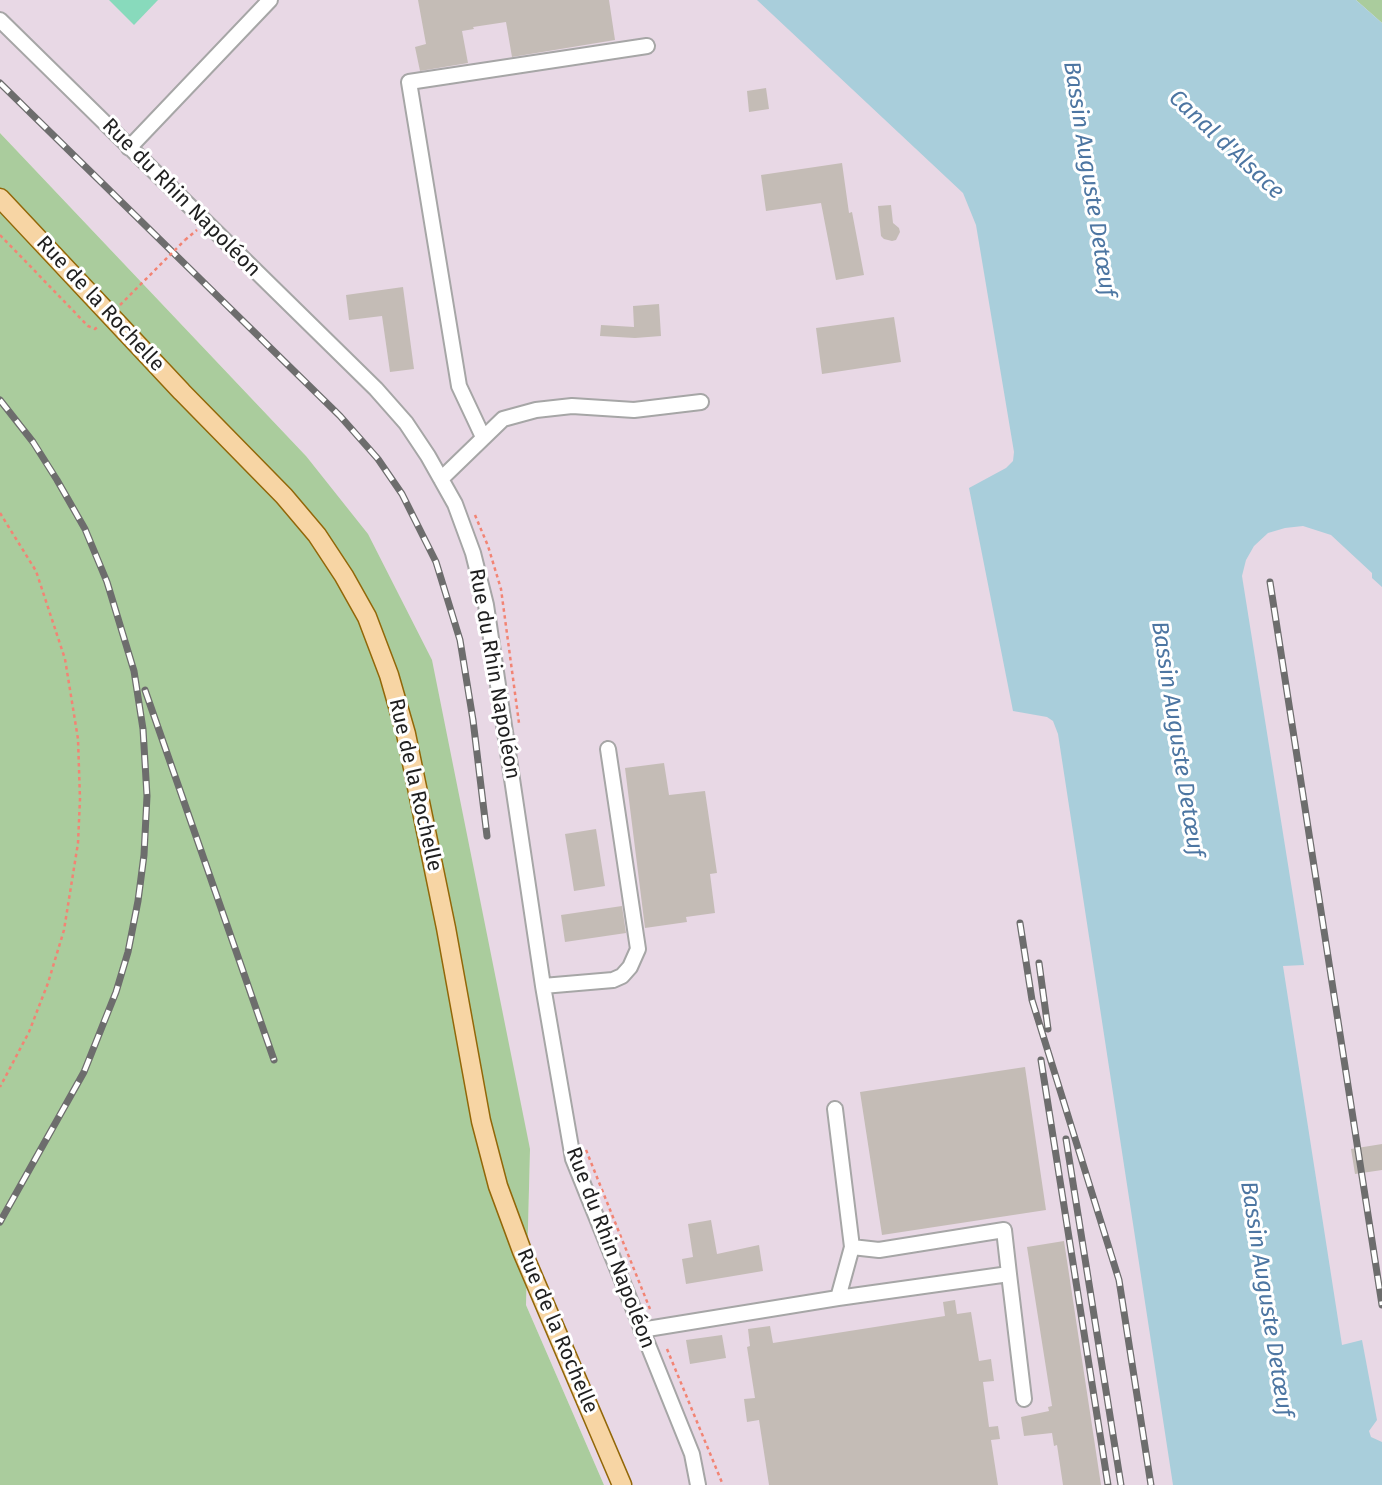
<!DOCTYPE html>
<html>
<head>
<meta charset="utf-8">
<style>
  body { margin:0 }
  canvas { display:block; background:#efece6 }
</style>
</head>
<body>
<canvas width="1382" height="1485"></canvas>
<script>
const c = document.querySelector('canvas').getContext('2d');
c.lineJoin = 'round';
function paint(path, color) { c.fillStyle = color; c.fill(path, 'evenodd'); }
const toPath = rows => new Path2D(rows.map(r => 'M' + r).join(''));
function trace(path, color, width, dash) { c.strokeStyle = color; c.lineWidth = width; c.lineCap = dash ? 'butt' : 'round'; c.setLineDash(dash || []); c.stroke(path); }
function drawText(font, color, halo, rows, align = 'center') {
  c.font = font + ' "Fira Sans",sans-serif'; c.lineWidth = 6; c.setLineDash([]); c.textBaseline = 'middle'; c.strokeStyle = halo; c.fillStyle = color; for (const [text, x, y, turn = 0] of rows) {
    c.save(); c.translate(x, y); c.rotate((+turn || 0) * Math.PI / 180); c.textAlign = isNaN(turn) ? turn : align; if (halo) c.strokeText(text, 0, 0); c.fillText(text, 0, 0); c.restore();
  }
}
paint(toPath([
  [0,0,924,0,1382,429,1382,1485,604,1485,526,1305,530,1149,306,456,0,133]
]), '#e8d8e5');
paint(toPath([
  [1356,0,1382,0,1382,23],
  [0,133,306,456,368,534,432,660,530,1149,526,1305,604,1485,0,1485]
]), '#aacc9d');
paint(toPath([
  [109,0,158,0,134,25]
]), '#88dabc');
paint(toPath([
  [757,0,1356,0,1382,23,1382,587,1372,578,1372,573,1331,535,1303,526,1285,528,1268,533,1254,546,1246,560,1242,576,1304,965,1283,966,1342,1345,1362,1340,1377,1420,1369,1431,1371,1437,1382,1442,1382,1485,1173,1485,1058,734,1053,721,1047,717,1013,711,969,488,1006,468,1013,461,1014,452,976,225,963,193]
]), '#a9cedb');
paint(toPath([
  [418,0,609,0,615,40,512,57,506,22,473,27,474,29,462,31,468,63,420,71,415,47,426,44],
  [766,88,769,109,749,112,747,91],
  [842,163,849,213,852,212,864,275,836,280,821,203,766,211,761,175],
  [891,205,893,223,899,228,900,232,896,240,892,241,884,239,881,236,878,206],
  [403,287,414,369,390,372,382,316,349,320,346,295],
  [659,304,661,336,635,338,600,336,601,325,634,327,633,306],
  [894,317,901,362,822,374,816,328],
  [664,763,669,795,705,791,717,873,710,874,715,913,686,917,687,922,645,928,625,768],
  [596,829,605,886,574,891,565,834],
  [622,906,626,933,565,942,561,915],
  [1025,1067,1046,1210,882,1235,860,1092],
  [1382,1144,1382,1170,1355,1174,1351,1149],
  [711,1220,717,1254,759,1245,763,1271,686,1284,682,1259,693,1257,688,1224],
  [1064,1241,1101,1485,1063,1485,1057,1445,1054,1446,1052,1433,1024,1436,1021,1417,1049,1411,1048,1407,1052,1406,1027,1247],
  [955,1300,957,1314,971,1312,979,1361,991,1359,994,1381,983,1382,989,1427,998,1426,1000,1439,991,1440,998,1485,769,1485,759,1420,747,1422,744,1399,755,1398,747,1347,750,1346,748,1329,770,1326,773,1343,945,1316,943,1302],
  [722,1335,726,1358,690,1364,686,1340]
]), '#c4bcb6');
const minor = toPath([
  [0,20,376,389,406,423,428,456,455,504,473,553,486,605,543,986,573,1159,692,1454,698,1485],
  [129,148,270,0],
  [483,437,459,386,409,82,647,46],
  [441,479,503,419,536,410,572,406,634,410,701,402],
  [543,986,613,980,622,976,630,967,638,949,608,749],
  [835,1109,852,1247,838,1298],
  [852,1247,879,1250,1004,1230,1009,1274],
  [641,1330,838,1298,1009,1274,1024,1399]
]);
const major = toPath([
  [0,198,182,392,284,496,317,535,344,576,367,617,389,675,406,734,446,928,481,1121,498,1186,522,1251,622,1485]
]);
trace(minor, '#a6a6a6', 18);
trace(major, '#926708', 21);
trace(toPath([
  [0,235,88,326,95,329,99,326],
  [185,240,197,230],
  [0,513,36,571,65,659,78,739,80,799,78,843,64,930,48,983,29,1032,0,1087],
  [475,515,488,546,501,589,519,723],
  [586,1150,650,1309],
  [667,1349,723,1485]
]), '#f28474', 2.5, [3.5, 3.5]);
trace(minor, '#fff', 14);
trace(major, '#f7d5a4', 18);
const rail = toPath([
  [0,83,340,416,378,459,402,494,436,562,460,640,473,720,487,836],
  [0,400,33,442,57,480,85,529,107,582,134,671,143,729,147,796,144,855,138,901,128,952,116,992,84,1072,0,1222],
  [1270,582,1382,1305],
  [145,690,274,1060],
  [1020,923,1032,1000,1119,1280,1151,1485],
  [1039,963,1048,1029],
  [1041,1060,1108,1485],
  [1066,1139,1121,1485]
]);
trace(rail, '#6d6d6d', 7);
trace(rail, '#fff', 4.5, [13]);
trace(toPath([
  [120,305,185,240]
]), '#f28474', 2.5, [3.5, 3.5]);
drawText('21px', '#1f1f1f', '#fff', [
  ["Rue du Rhin Napoléon",181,198,45],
  ["Rue de la Rochelle",100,304,47],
  ["Rue du Rhin Napoléon",494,674,80],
  ["Rue de la Rochelle",415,785,77],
  ["Rue du Rhin Napoléon",610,1248,69],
  ["Rue de la Rochelle",557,1331,67]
]);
drawText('italic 23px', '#4d76a2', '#fff', [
  ["Canal d'Alsace",1226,145,43],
  ["Bassin Auguste Detœuf",1089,179,81],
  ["Bassin Auguste Detœuf",1177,739,81],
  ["Bassin Auguste Detœuf",1266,1299,81]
]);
</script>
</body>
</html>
